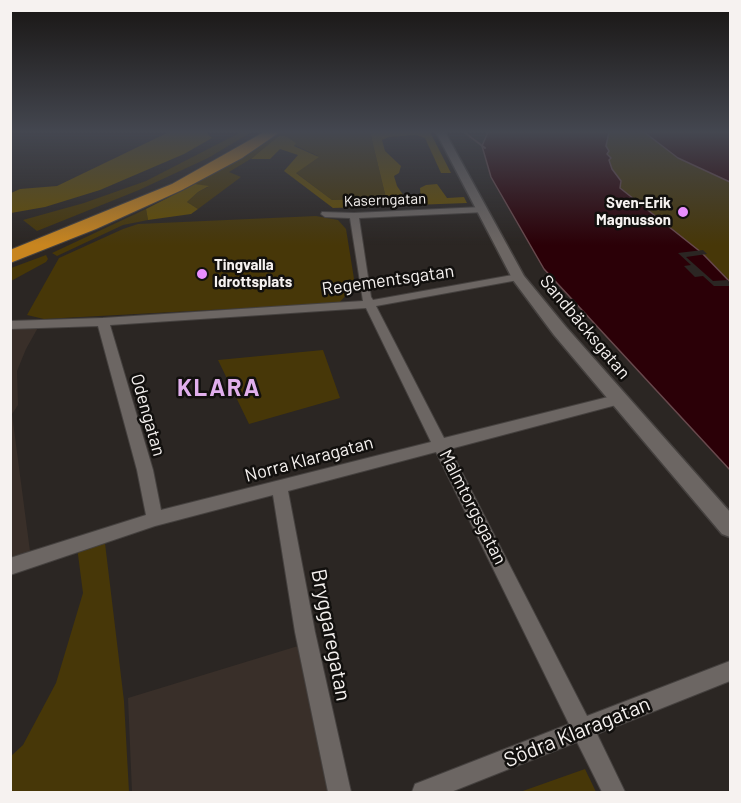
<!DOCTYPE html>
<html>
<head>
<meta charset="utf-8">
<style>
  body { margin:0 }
  #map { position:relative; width:741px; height:803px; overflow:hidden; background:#2b2623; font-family:Barlow,sans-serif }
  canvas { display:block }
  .frame { position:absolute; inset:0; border:12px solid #f6f2f0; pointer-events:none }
</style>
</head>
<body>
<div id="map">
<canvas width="741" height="803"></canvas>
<div class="frame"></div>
</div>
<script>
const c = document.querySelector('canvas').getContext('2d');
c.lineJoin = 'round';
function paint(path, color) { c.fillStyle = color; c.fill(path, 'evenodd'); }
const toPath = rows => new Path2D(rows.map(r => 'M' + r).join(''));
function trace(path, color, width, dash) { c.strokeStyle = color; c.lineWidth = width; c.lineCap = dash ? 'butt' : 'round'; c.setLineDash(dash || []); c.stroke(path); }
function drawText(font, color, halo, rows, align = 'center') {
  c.font = font + ' Barlow,sans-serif'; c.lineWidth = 5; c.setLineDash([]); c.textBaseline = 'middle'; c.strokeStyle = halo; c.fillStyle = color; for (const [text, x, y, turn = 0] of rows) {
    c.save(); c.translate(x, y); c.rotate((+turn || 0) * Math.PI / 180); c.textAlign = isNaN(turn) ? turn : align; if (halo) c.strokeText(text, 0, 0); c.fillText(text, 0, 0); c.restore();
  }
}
paint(toPath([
  [11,323,40,324,26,349,17,371,18,405,12,414,31,559,11,567],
  [298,646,329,792,132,792,128,698]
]), '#392f29');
paint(toPath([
  [241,132,252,132,208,158,139,190,37,231,23,220,84,203,146,181],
  [281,132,370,132,386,198,332,200,295,172,318,156,294,145,279,136,267,149,229,172,241,177,198,209,187,202,198,192,208,187,195,184],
  [609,132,644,132,678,158,730,182,730,282,702,253,620,188,621,181,612,169,607,153,606,137],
  [146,209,148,220,123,225,57,256,52,253],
  [316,216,338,220,346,229,355,285,339,303,44,319,27,315,59,258,123,229,138,224],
  [46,255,48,259,46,262,11,281,11,268],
  [323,350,340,398,249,424,218,360],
  [104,535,124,701,129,792,11,792,10,757,23,745,56,683,83,593,77,547],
  [585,769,596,792,520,792]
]), '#473708');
paint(toPath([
  [169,132,206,132,212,138,184,154,100,190,45,207,11,213,11,193,20,189,57,186],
  [370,132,430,132,451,173,441,173,425,138,416,135,389,137,382,140,385,151,401,166,399,173,394,176,397,186,408,202,421,201,420,188,426,185,437,184,447,198,464,197,467,203,333,208,284,171,298,155,280,149,270,159,251,159,279,136,285,136,296,143,294,146,319,157,296,173,332,200,386,198],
  [195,184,209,186,198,192,187,202,198,209,191,214,148,220,146,209]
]), '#654e00');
const water = toPath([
  [488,132,609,132,606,146,609,151,607,154,611,158,609,160,612,169,621,181,620,188,702,253,730,282,730,470,544,269,491,177,482,146,488,132],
  [730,132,730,182,678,158,644,132,730,132]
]);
paint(water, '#2b0007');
trace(water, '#68494d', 1.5);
paint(toPath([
  [703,250,707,254,686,257,713,281,728,280,730,286,714,286,703,276,695,277,684,266,691,265,678,253]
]), '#2b2623');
trace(toPath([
  [464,132,485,148]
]), '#68494d', 2);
const minor = toPath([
  [482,207,485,208,485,212,359,218,371,297,373,300,518,274,523,277,518,280,376,306,444,438,620,394,627,399,620,404,450,449,587,716,730,661,730,681,597,734,625,792,602,792,577,742,451,792,412,792,415,784,569,724,436,452,288,491,315,632,351,792,328,792,295,632,273,495,155,526,10,575,10,558,146,515,137,470,98,326,10,329,10,321,103,318,363,301,350,218,325,217,321,214,322,212,354,213,482,207],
  [366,308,431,442,161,510,153,470,110,325,366,308]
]);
const tertiary = toPath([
  [436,132,445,132,524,276,566,327,730,512,730,537,722,534,554,335,513,280,436,132]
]);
const motorway = toPath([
  [264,132,280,132,242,158,182,190,96,229,10,263,10,250,172,184,264,132]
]);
trace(minor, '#45413f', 2);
trace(tertiary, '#45413f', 3);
trace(motorway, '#45413f', 2);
paint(minor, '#6c6663');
paint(tertiary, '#6c6663');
paint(motorway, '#c8851f');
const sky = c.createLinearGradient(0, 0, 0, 245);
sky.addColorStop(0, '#181513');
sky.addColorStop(0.54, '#444750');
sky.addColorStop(1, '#44475000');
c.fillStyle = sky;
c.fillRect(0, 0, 741, 245);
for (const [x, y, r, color] of [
  [683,212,6,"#e98efe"],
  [202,274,6,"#e98efe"]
]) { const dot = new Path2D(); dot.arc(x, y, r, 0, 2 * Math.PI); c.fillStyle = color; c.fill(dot); trace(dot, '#12100e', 2); }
drawText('15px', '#f6f2f0', '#12100e', [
  ["Kaserngatan",385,200,-2]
]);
drawText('bold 15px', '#f6f2f0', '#12100e', [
  ["Sven-Erik",671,203],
  ["Magnusson",671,220],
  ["Tingvalla",214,265,"left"],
  ["Idrottsplats",214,282,"left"]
], 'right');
drawText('18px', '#f6f2f0', '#12100e', [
  ["Regementsgatan",388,280,-8],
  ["Sandbäcksgatan",585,327,50],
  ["Odengatan",148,415,74],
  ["Norra Klaragatan",309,459,-15],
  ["Malmtorgsgatan",473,507,63]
]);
drawText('21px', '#f6f2f0', '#12100e', [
  ["Bryggaregatan",331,635,79],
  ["Södra Klaragatan",577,732,-22]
]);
c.letterSpacing = '1.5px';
drawText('bold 24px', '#e1afed', '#12100e', [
  ["KLARA",219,388]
]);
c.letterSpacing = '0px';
</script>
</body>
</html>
